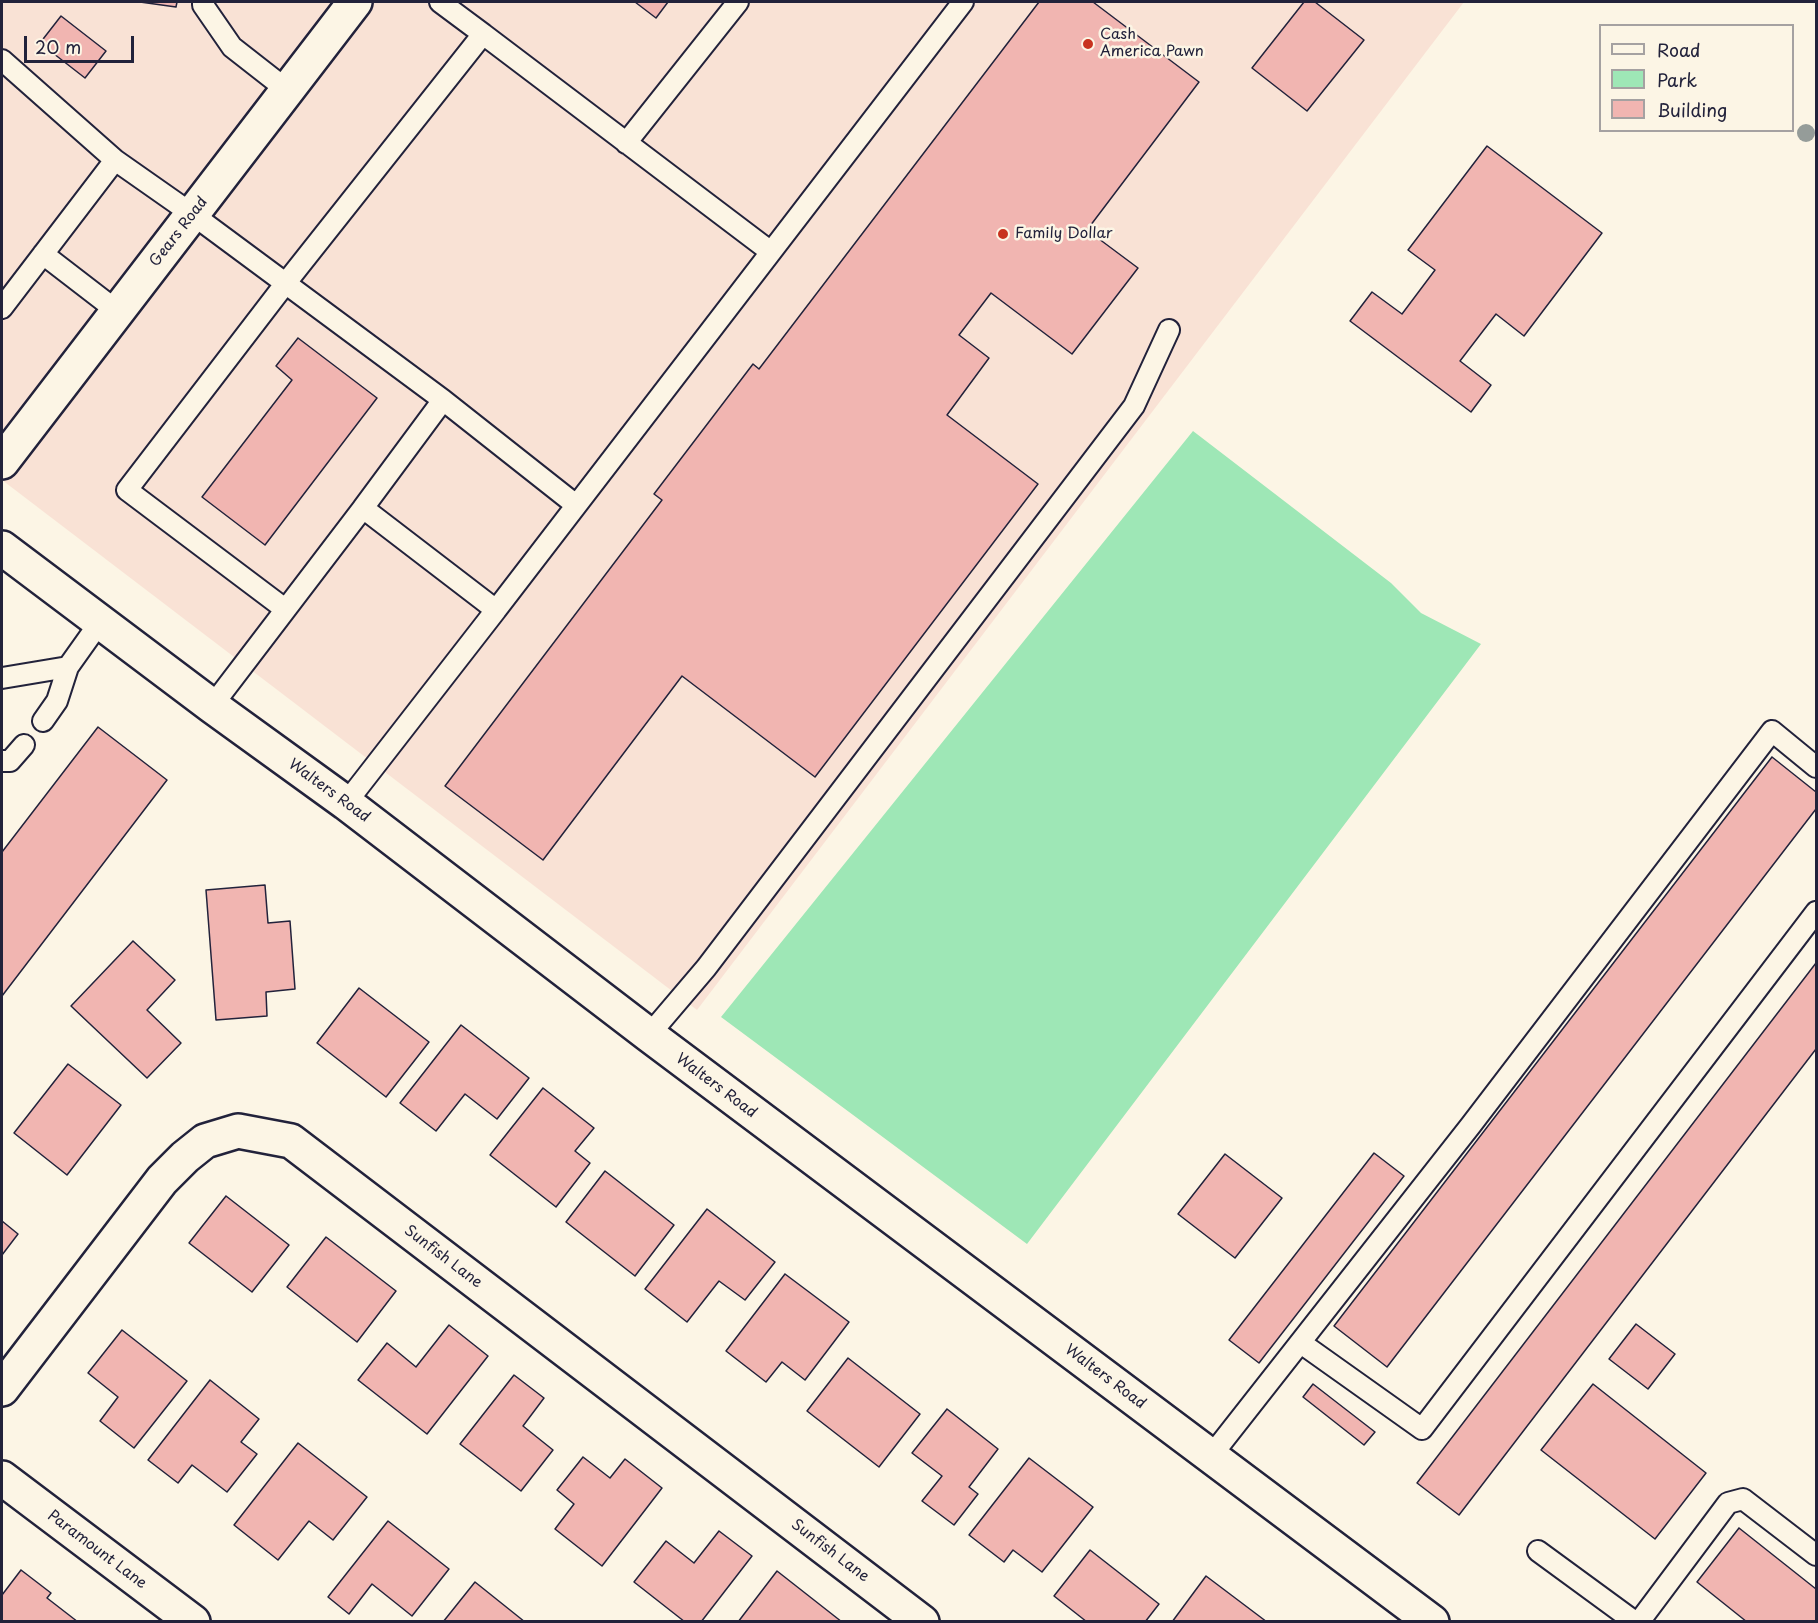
<!DOCTYPE html>
<html>
<head>
<meta charset="utf-8">
<style>
  body { margin:0 }
  #map { position:relative; width:1818px; height:1623px; overflow:hidden; background:#fcf5e5; font-family:"Playpen Sans",sans-serif }
  canvas { display:block }
  .frame { position:absolute; inset:0; border:3px solid #22223b; pointer-events:none }
  .legend { position:absolute; left:1599px; top:24px; width:195px; height:108px; box-sizing:border-box; background:#fcf5e5; border:2px solid #a5a1a1; margin:0; padding:8px 10px; list-style:none; font-size:18px; color:#22223b }
  .legend li { display:flex; align-items:center; gap:12px; height:30px }
  .legend b { width:30px; border:2px solid #a5a1a1 }
  .scale { position:absolute; left:24px; top:36px; width:110px; height:27px; box-sizing:border-box; border:3px solid #22223b; border-top:0; padding-left:8px; font-size:18px; line-height:21px; white-space:nowrap; color:#22223b; -webkit-text-stroke:4px #fcf5e5; paint-order:stroke }
</style>
</head>
<body>
<div id="map">
<canvas width="1818" height="1623"></canvas>
<div class="frame"></div>
<ul class="legend">
<li><b style="height:8px;background:#fcf5e5"></b>Road</li>
<li><b style="height:16px;background:#9ee7b6"></b>Park</li>
<li><b style="height:16px;background:#f1b5b1"></b>Building</li>
</ul>
<div class="scale">20 m</div>
</div>
<script>
const c = document.querySelector('canvas').getContext('2d');
c.lineJoin = 'round';
function paint(path, color) { c.fillStyle = color; c.fill(path, 'evenodd'); }
const toPath = rows => new Path2D(rows.map(r => 'M' + r).join(''));
function trace(path, color, width, dash) { c.strokeStyle = color; c.lineWidth = width; c.lineCap = dash ? 'butt' : 'round'; c.setLineDash(dash || []); c.stroke(path); }
function drawText(font, color, halo, rows, align = 'center') {
  c.font = font + ' "Playpen Sans",sans-serif'; c.lineWidth = 5; c.setLineDash([]); c.textBaseline = 'middle'; c.strokeStyle = halo; c.fillStyle = color; for (const [text, x, y, turn = 0] of rows) {
    c.save(); c.translate(x, y); c.rotate((+turn || 0) * Math.PI / 180); c.textAlign = isNaN(turn) ? turn : align; if (halo) c.strokeText(text, 0, 0); c.fillText(text, 0, 0); c.restore();
  }
}
paint(toPath([
  [2,2,1464,2,697,1010,2,480]
]), '#f9e2d5');
paint(toPath([
  [1193,431,1391,583,1421,613,1481,644,1027,1244,721,1017]
]), '#9ee7b6');
const building = toPath([
  [140,2,177,2,176,7,140,2],
  [635,2,668,2,656,18,635,2],
  [1039,2,1093,2,1199,82,1087,230,1138,268,1072,354,991,293,959,335,989,358,947,415,1038,484,815,777,682,676,543,860,445,786,662,500,654,494,753,364,759,369,1039,2],
  [1304,2,1315,2,1364,40,1307,111,1252,68,1304,2],
  [61,16,106,51,85,78,40,43,61,16],
  [1487,146,1602,233,1524,336,1496,314,1460,361,1491,385,1471,412,1350,321,1372,292,1402,314,1435,270,1408,250,1487,146],
  [298,338,377,398,265,545,202,497,292,380,276,366,298,338],
  [98,727,167,780,2,996,2,852,98,727],
  [1772,757,1816,792,1816,809,1387,1367,1334,1326,1772,757],
  [265,885,268,923,290,921,295,989,266,992,267,1016,216,1020,206,890,265,885],
  [133,941,175,980,147,1010,181,1043,147,1078,71,1006,133,941],
  [1816,963,1816,1049,1459,1515,1417,1483,1816,963],
  [359,988,429,1042,386,1097,317,1043,359,988],
  [461,1025,529,1078,497,1119,465,1094,436,1131,400,1103,461,1025],
  [68,1064,121,1105,67,1175,14,1133,68,1064],
  [543,1088,594,1128,575,1151,590,1163,556,1207,490,1155,543,1088],
  [1374,1153,1404,1176,1259,1363,1229,1340,1374,1153],
  [1225,1154,1282,1198,1235,1258,1178,1214,1225,1154],
  [605,1171,674,1225,635,1276,566,1222,605,1171],
  [226,1196,289,1245,252,1292,189,1243,226,1196],
  [707,1209,775,1262,745,1300,719,1281,687,1322,645,1289,707,1209],
  [2,1221,18,1234,2,1255,2,1221],
  [326,1237,396,1291,357,1342,287,1287,326,1237],
  [785,1274,849,1322,805,1380,782,1362,766,1382,726,1351,785,1274],
  [1636,1324,1675,1354,1648,1389,1609,1359,1636,1324],
  [449,1325,488,1356,427,1434,358,1380,387,1343,416,1367,449,1325],
  [122,1330,187,1381,134,1448,100,1421,118,1397,88,1373,122,1330],
  [848,1358,920,1414,879,1467,807,1411,848,1358],
  [514,1375,544,1398,523,1426,553,1450,521,1491,460,1444,514,1375],
  [210,1380,259,1419,241,1442,257,1454,227,1492,192,1465,178,1483,148,1460,210,1380],
  [1313,1384,1375,1432,1364,1445,1303,1397,1313,1384],
  [1593,1384,1706,1473,1655,1539,1541,1450,1593,1384],
  [947,1409,998,1449,969,1487,978,1494,954,1525,922,1501,942,1476,912,1453,947,1409],
  [298,1443,367,1497,333,1540,309,1521,278,1560,234,1525,298,1443],
  [583,1457,610,1478,625,1459,662,1488,602,1566,555,1529,574,1504,557,1490,583,1457],
  [1029,1458,1093,1507,1042,1572,1013,1550,1004,1562,969,1535,1029,1458],
  [388,1521,449,1569,412,1616,372,1584,349,1614,328,1597,388,1521],
  [1739,1528,1816,1589,1816,1622,1747,1622,1697,1582,1739,1528],
  [719,1531,752,1556,701,1622,685,1622,634,1582,666,1541,694,1563,719,1531],
  [1090,1550,1159,1604,1145,1622,1087,1622,1054,1596,1090,1550],
  [21,1570,51,1593,47,1598,78,1622,2,1622,2,1595,21,1570],
  [777,1571,842,1622,738,1622,777,1571],
  [1206,1576,1267,1622,1172,1622,1206,1576],
  [475,1582,525,1622,443,1622,475,1582]
]);
paint(building, '#f1b5b1');
trace(building, '#22223b', 1.5);
const lane = toPath([
  [203,2,203,5,232,47,287,90],
  [483,34,771,252,496,610],
  [2,60,115,160,192,214,443,400,363,508],
  [626,143,738,2],
  [771,252,963,2,960,2],
  [43,254,117,311],
  [2,308,115,160],
  [443,400,576,505],
  [285,609,127,490,285,284,483,34,440,2],
  [68,667,100,622],
  [2,678,68,667,57,701,43,721],
  [212,706,363,508,496,610,346,803],
  [2,761,10,761,24,745],
  [649,1035,706,968,1134,406,1169,330],
  [1301,1343,1422,1429,1816,912],
  [1211,1456,1471,1125,1772,731,1816,767],
  [1538,1551,1635,1622],
  [1639,1622,1728,1503,1743,1499,1816,1555]
]);
const street = toPath([
  [2,1389,162,1180,185,1157,205,1141,238,1131,291,1141,922,1622],
  [2,1478,193,1622]
]);
const secondary = toPath([
  [2,462,355,2],
  [2,548,212,706,346,803,649,1035,1432,1622]
]);
trace(lane, '#22223b', 24);
trace(street, '#22223b', 38);
trace(secondary, '#22223b', 38);
trace(lane, '#fcf5e5', 20);
trace(street, '#fcf5e5', 33);
trace(secondary, '#fcf5e5', 33);
c.fillStyle = '#959c99';
for (const [x, y] of [
  [1806,133]
]) { c.beginPath(); c.arc(x, y, 9, 0, 2 * Math.PI); c.fill(); }
for (const [x, y, r, color] of [
  [1088,44,6,"#c8321e"],
  [1003,234,6,"#c8321e"]
]) { const dot = new Path2D(); dot.arc(x, y, r, 0, 2 * Math.PI); c.fillStyle = color; c.fill(dot); trace(dot, '#fcf5e5', 2); }
drawText('15px', '#22223b', '#fcf5e5', [
  ["Cash",1100,35],
  ["America Pawn",1100,52],
  ["Family Dollar",1015,234]
], 'left');
drawText('15px', '#22223b', '#fcf5e5', [
  ["Gears Road",179,232,-52],
  ["Walters Road",329,791,36],
  ["Walters Road",716,1086,37],
  ["Sunfish Lane",443,1257,37],
  ["Walters Road",1105,1377,37],
  ["Paramount Lane",97,1550,37],
  ["Sunfish Lane",830,1551,37]
]);
</script>
</body>
</html>
